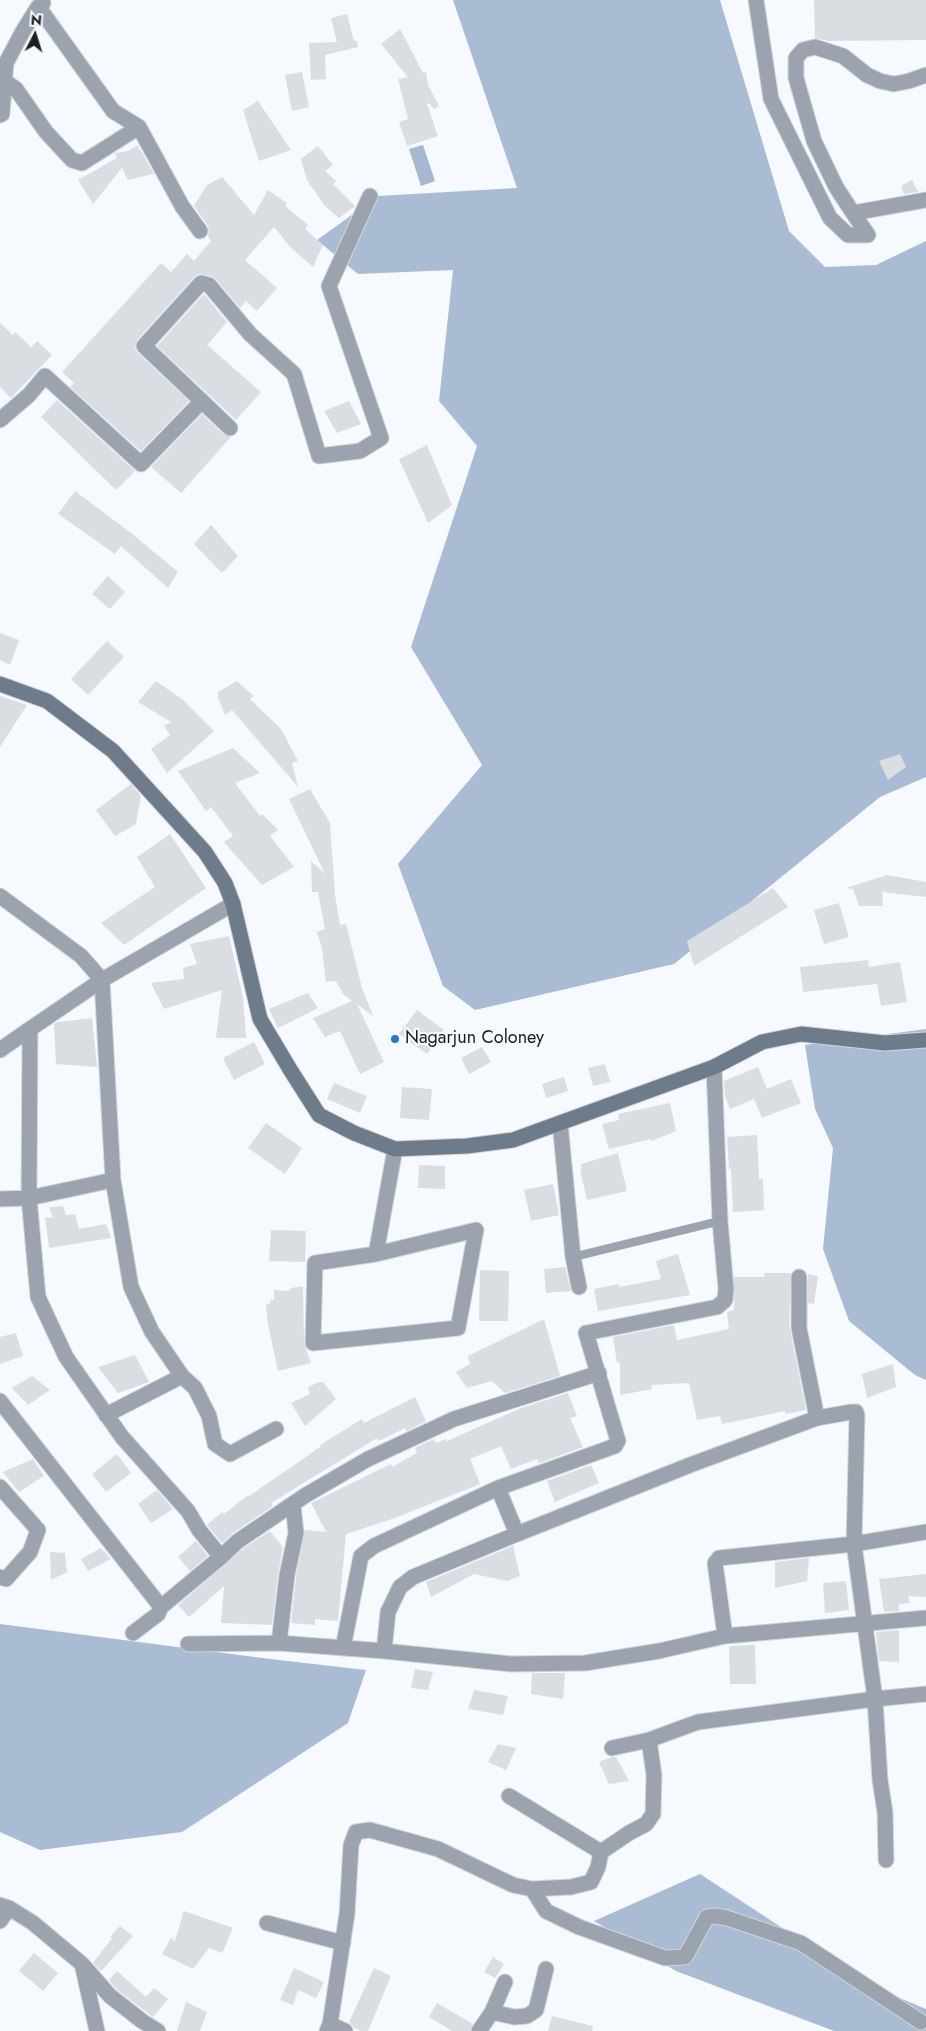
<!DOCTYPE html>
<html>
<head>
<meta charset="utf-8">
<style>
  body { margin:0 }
  #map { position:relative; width:926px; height:2031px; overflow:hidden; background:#f6f9fd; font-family:Jost,sans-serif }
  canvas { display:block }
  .north { position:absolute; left:10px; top:10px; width:50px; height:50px; -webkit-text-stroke:4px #f6f9fd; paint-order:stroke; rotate:5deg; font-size:14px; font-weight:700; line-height:20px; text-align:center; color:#1c1d1e }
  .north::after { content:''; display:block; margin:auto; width:18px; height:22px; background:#1c1d1e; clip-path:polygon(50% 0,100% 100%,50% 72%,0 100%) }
</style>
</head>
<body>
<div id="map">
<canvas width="926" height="2031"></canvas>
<div class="north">N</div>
</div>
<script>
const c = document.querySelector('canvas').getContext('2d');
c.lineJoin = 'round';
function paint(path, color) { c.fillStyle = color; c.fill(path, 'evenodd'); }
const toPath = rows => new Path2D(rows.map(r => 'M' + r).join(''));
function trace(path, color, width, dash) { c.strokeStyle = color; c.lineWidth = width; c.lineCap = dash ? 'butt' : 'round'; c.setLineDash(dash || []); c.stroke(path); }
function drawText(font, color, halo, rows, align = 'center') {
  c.font = font + ' Jost,sans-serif'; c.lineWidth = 4.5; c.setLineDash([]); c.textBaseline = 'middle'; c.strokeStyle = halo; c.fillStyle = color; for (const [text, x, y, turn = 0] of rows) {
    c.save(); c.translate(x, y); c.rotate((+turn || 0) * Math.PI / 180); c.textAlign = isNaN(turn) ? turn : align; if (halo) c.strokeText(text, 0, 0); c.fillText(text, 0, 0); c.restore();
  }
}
paint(toPath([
  [453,0,720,0,789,231,825,267,876,265,926,241,926,777,880,797,674,964,475,1010,443,986,398,864,482,765,411,647,477,446,439,401,453,270,358,274,317,240,378,196,517,188],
  [926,1029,926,1380,915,1375,849,1321,823,1249,833,1148,815,1109,805,1045],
  [0,1624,270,1659,366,1670,348,1723,182,1832,40,1850,0,1832],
  [700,1874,871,1986,926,2009,926,2031,834,2031,676,1971,594,1921]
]), '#a9bcd4');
paint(toPath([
  [423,145,435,181,421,186,409,149]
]), '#a6b9d1');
paint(toPath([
  [814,0,926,0,926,40,828,41,815,38],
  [347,14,354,41,357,41,358,47,325,55,326,79,311,80,309,43,337,42,331,18],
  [400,29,423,73,426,72,428,85,439,106,434,109,429,103,427,104,438,136,407,146,399,122,408,119,398,79,408,77,381,44],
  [302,72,309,107,292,111,285,75],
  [258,101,291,150,259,161,243,110],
  [138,145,139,147,138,150,140,149,154,174,128,180,122,168,93,204,78,180,117,158,115,153,128,151],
  [318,146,333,165,325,171,336,181,333,184,355,206,339,218,324,205,307,180,301,159],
  [222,177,254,215,268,190,287,203,285,206,308,225,305,229,323,245,313,267,290,247,274,227,245,260,277,288,257,311,246,301,240,308,216,279,211,276,199,274,194,277,137,340,135,348,138,353,189,401,141,451,70,387,74,383,62,372,161,263,171,272,187,254,194,261,211,241,208,236,209,231,208,226,194,206,207,185],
  [912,180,918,192,904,194,901,186],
  [204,294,227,322,207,345,261,392,236,420,157,346],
  [0,323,13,335,15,332,31,347,37,341,52,355,11,398,0,387],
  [57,400,135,471,116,490,41,417],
  [349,401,361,424,337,433,324,411],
  [202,414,224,435,231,437,181,493,151,467],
  [427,445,452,505,428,523,399,459],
  [75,491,131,533,178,572,168,588,121,546,115,554,58,514],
  [211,525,238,556,222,573,194,544],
  [108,576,125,592,110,609,92,594],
  [0,633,19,640,10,665,0,660],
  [107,641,124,657,88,695,71,679],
  [156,681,183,700,214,731,167,773,151,749,170,735,164,726,171,722,138,702],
  [237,681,254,696,250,699,281,729,298,761,292,763,298,787,232,710,225,715,218,697,218,692],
  [0,696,27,705,0,747],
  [233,748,260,773,235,783,260,816,262,814,278,830,270,836,294,867,262,885,224,842,233,836,211,807,206,811,178,771],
  [900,754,906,767,888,780,879,761],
  [131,784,141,796,136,824,115,836,96,810],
  [310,789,330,823,335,895,340,925,346,924,362,988,373,1016,357,1004,384,1062,360,1074,340,1031,325,1037,313,1018,352,1001,343,994,336,981,326,982,322,948,317,932,325,929,318,892,312,892,311,861,325,874,289,799],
  [170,834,206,888,124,945,101,923,155,887,137,857],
  [887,875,926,882,926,897,882,892,883,906,859,906,853,889,846,888],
  [773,888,788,907,694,966,687,941],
  [839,903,849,937,824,944,814,910],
  [229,936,243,997,246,1038,216,1038,222,990,164,1009,151,983,184,979,183,968,197,964,190,944],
  [868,960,869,967,900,962,907,1002,881,1006,877,984,803,992,800,967],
  [308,993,318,1008,278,1028,269,1009],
  [417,1010,444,1030,427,1054,399,1034],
  [92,1018,97,1067,56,1064,54,1024,58,1022],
  [254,1042,265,1064,234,1080,223,1058],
  [482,1047,491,1062,469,1074,461,1058],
  [605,1064,610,1082,593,1086,588,1068],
  [758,1067,767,1089,791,1079,801,1103,762,1118,754,1099,730,1109,725,1096,724,1081],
  [564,1077,568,1091,546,1098,542,1084],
  [334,1083,367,1096,360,1113,327,1099],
  [402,1087,432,1089,429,1120,400,1118],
  [670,1103,676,1131,652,1141,651,1139,609,1149,602,1124,619,1120,618,1114],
  [266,1123,302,1148,285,1174,248,1148],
  [757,1135,759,1179,763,1179,764,1210,733,1212,731,1169,729,1169,727,1137],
  [618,1153,627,1191,587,1200,580,1169,582,1169,581,1164],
  [419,1165,445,1166,445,1189,418,1188],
  [553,1184,559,1215,531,1221,524,1190],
  [63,1206,66,1215,75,1214,79,1229,106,1224,111,1238,49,1248,45,1217,53,1218,49,1207],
  [271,1230,306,1231,305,1262,269,1261],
  [678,1254,690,1295,598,1311,594,1289,619,1284,619,1287,661,1279,656,1261],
  [565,1267,571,1291,546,1293,544,1269],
  [480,1270,509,1271,508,1321,479,1321],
  [764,1273,791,1273,789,1324,806,1410,785,1414,785,1411,722,1424,720,1416,697,1420,689,1383,651,1385,652,1389,620,1395,620,1362,617,1363,613,1337,674,1325,677,1340,729,1329,727,1312,734,1310,734,1277,765,1277],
  [808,1274,818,1276,814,1304,808,1303],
  [303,1286,304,1343,311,1363,278,1371,268,1324,266,1304,271,1303,270,1300,274,1300,274,1290,288,1291,291,1288],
  [544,1319,560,1376,505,1393,492,1381,467,1388,456,1372,470,1364,468,1356],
  [16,1333,23,1356,0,1364,0,1337],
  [135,1355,149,1382,118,1393,98,1367],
  [893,1364,896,1387,867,1398,862,1374],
  [32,1376,50,1390,28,1405,12,1388],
  [319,1382,323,1382,336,1399,305,1426,291,1403,310,1394,308,1387],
  [568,1393,577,1416,570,1418,583,1447,539,1463,537,1459,511,1469,501,1446,470,1459,480,1484,395,1518,346,1534,338,1621,315,1619,315,1625,291,1623,296,1577,305,1530,326,1532,311,1503,391,1464,392,1467,417,1453,415,1448,434,1439,436,1443,446,1439,447,1441,521,1408],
  [415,1397,426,1421,407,1431,405,1428,379,1441,377,1438,271,1503,273,1506,233,1533,222,1543,207,1525,222,1512,224,1514,248,1495,249,1496,306,1457,321,1446,320,1445,362,1419,364,1423],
  [117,1454,131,1473,106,1492,92,1474],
  [33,1459,44,1476,19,1492,3,1472],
  [591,1465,599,1483,555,1502,547,1481],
  [157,1490,173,1509,151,1523,138,1504],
  [270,1531,283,1547,278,1574,272,1625,221,1623,224,1586,189,1617,178,1605,244,1548],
  [196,1541,208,1556,190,1571,178,1557],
  [513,1546,520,1576,507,1581,474,1574,431,1597,426,1582],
  [101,1548,111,1559,88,1571,81,1559],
  [50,1552,65,1553,67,1572,51,1580],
  [809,1558,807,1581,775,1588,775,1562],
  [926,1574,926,1597,908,1596,910,1603,899,1604,899,1611,884,1612,879,1579],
  [846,1581,849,1610,825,1613,823,1583],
  [899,1630,899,1662,879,1661,876,1632],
  [755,1645,756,1684,730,1684,729,1646],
  [415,1669,433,1672,428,1690,411,1688],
  [532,1673,565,1673,563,1699,531,1694],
  [474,1690,508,1696,503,1715,468,1709],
  [498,1744,516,1748,506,1770,488,1762],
  [612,1757,616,1757,629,1781,609,1784,599,1762],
  [184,1911,233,1928,222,1953,209,1948,193,1969,162,1954,171,1938,175,1941],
  [120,1926,133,1936,101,1971,93,1963,112,1938,110,1937],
  [34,1953,58,1973,43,1991,19,1971],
  [493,1957,504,1964,495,1978,484,1972],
  [294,1968,324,1982,316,1998,298,1990,293,2005,280,2000],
  [374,1968,391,1976,368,2031,362,2031,354,2028,349,2022],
  [117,1971,146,1997,154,1988,168,1999,153,2017,116,1989,109,1980],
  [186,2002,207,2012,200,2031,177,2031],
  [437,2003,473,2024,470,2031,452,2031,429,2017],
  [552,2016,593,2026,592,2031,548,2031]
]), '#dadde1');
const lane = toPath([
  [573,1257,720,1221]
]);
const street = toPath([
  [756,0,771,99,830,218,848,235,868,235,853,213,926,200],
  [40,9,113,111,139,127,182,206,200,231],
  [5,81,16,89,46,132,72,160,82,163,139,127],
  [0,115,2,114,6,63,23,31,38,7,40,9,43,3],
  [853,213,836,187,814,141,796,78,796,58,803,50,815,47,843,56,867,75,880,81,894,84,909,81,926,75],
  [0,420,29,395,45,376,141,464,202,401],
  [230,428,144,346,201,283,209,285,250,334,294,374,319,456,360,451,381,438,329,286,370,196],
  [0,896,81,956,102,980,113,1180],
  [30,1029,102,980,233,904],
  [0,1050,30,1029,29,1198,113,1180,131,1287,152,1332,182,1376,106,1415],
  [560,1123,573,1257,579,1287],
  [0,1199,29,1198,38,1297,66,1357,122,1437,188,1511,199,1530,221,1557,238,1541,306,1495,368,1459,454,1419,599,1373],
  [376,1254,476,1230,458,1328,313,1343,315,1263,376,1254,395,1149],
  [182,1376,195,1388,209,1416,215,1444,230,1454,276,1429],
  [0,1401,161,1607,158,1614,133,1633],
  [0,1487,38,1530,30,1552,6,1579,0,1577],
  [498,1488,615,1446,618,1441,586,1333,717,1307,725,1300,726,1289,720,1221,714,1067],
  [926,1532,854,1544,719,1558,715,1563,725,1636,926,1618],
  [161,1607,221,1557],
  [279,1643,287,1575,296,1533,293,1504],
  [188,1644,279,1643,384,1651,511,1664,585,1663,659,1651,725,1636],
  [343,1648,361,1556,374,1546,498,1488,517,1534,690,1465,817,1418,799,1328,799,1277],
  [384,1651,388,1612,400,1587,413,1577,517,1534],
  [612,1748,649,1740,698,1722,875,1699,854,1544,857,1415,856,1412,851,1412,817,1418],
  [509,1796,601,1852],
  [886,1860,885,1812,880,1780,875,1699,926,1694],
  [532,1889,546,1911,579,1927,665,1958,685,1957,707,1917,715,1916,727,1918,801,1943,921,2022],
  [0,1905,9,1908,33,1923,82,1964],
  [0,1921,9,1908],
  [267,1923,343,1943],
  [492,2012,514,2017,527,2016,536,2010,546,1969],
  [330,2024,347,1914,351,1845,356,1832,370,1830,438,1849,513,1885,532,1889,551,1888,571,1887,591,1882,598,1867,601,1852,629,1833,646,1824,653,1814,654,1775,649,1740],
  [97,2031,82,1964,110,1996,142,2021,158,2031],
  [327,2031,330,2024,345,2031],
  [479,2031,492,2012,505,1982]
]);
const secondary = toPath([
  [0,684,47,701,113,751,205,852,225,883,233,904,260,1019,291,1071,319,1115,354,1133,395,1149,467,1146,513,1140,714,1067,762,1042,801,1034,885,1043,926,1040]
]);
trace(lane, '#d3d6d9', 9);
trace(street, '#d3d6d9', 17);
trace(secondary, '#d3d6d9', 17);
trace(lane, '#9ba4ae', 8);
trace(street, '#9ba4ae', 15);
trace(secondary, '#6e7b8a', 15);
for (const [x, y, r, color] of [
  [395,1039,5,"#2c76c7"]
]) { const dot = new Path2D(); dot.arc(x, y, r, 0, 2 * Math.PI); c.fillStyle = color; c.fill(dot); trace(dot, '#f6f9fd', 2); }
drawText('18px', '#1c1d1e', '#f6f9fd', [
  ["Nagarjun Coloney",405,1039]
], 'left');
</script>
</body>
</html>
